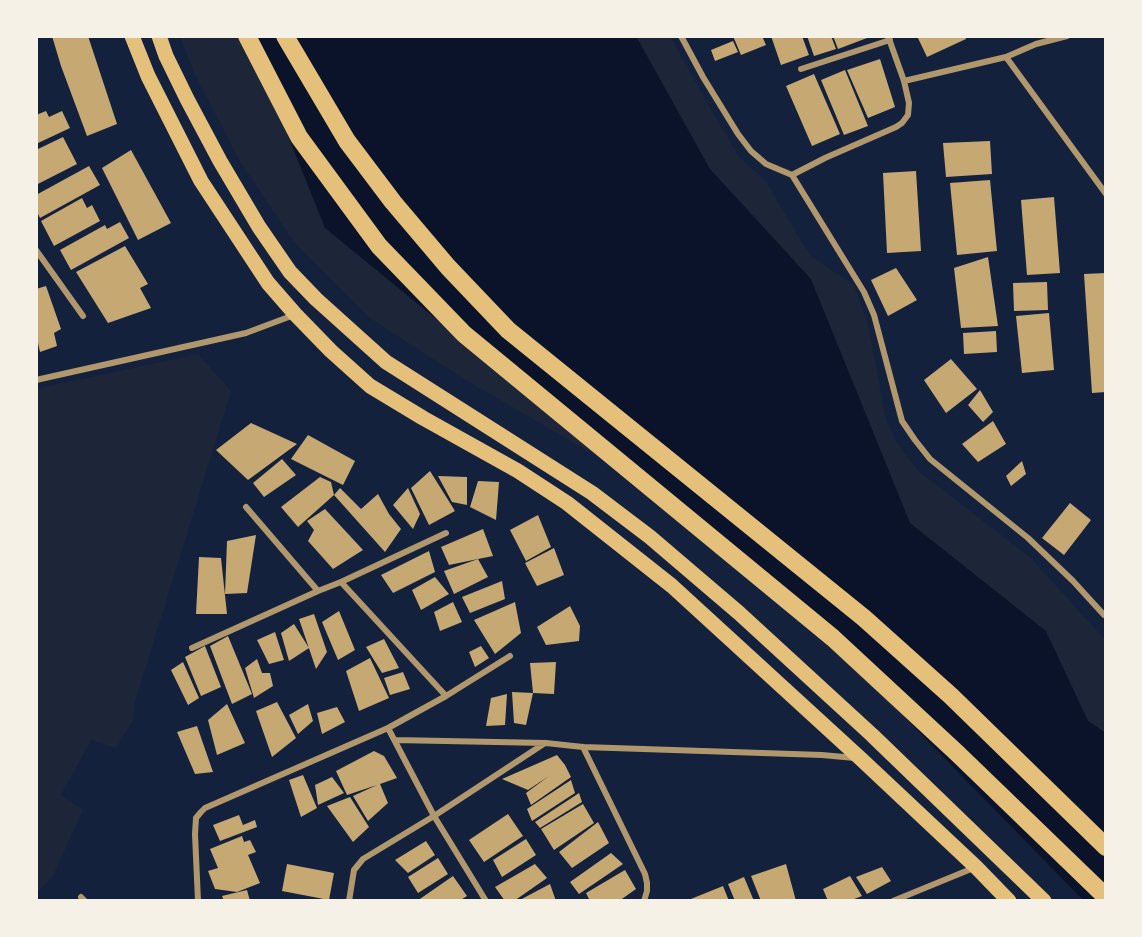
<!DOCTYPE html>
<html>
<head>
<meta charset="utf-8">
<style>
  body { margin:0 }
  #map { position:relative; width:1142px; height:937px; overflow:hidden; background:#14213d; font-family:"Exo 2",sans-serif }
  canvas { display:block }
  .frame { position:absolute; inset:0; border:38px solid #f6f1e7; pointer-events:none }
</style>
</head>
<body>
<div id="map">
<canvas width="1142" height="937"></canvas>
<div class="frame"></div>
</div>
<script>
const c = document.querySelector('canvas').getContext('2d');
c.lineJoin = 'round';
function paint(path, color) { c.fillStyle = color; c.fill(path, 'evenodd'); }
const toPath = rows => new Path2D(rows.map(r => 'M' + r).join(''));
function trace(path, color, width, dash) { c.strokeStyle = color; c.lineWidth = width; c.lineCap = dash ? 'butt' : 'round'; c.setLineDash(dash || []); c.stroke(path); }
paint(toPath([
  [180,36,670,36,713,113,740,158,766,181,799,238,812,257,854,285,869,328,885,416,895,440,918,471,1031,558,1106,641,1106,901,1015,824,804,624,619,469,464,379,370,318,294,242,239,160,193,70],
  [198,354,231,391,135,702,133,720,116,748,91,740,61,795,83,810,53,876,36,893,36,389]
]), '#1d2539');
paint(toPath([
  [248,36,636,36,710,169,811,279,910,523,1046,631,1088,721,1106,733,1106,901,1084,901,833,644,325,228]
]), '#0b132b');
paint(toPath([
  [52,36,88,36,117,124,87,136,61,66],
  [733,36,762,36,766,45,741,55],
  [771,36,802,36,809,55,781,65],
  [807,36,831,36,836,49,814,56],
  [833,36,866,36,867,38,838,49],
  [917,36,965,36,966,39,927,57],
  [733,41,738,52,715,61,711,50],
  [880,59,895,107,868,118,847,70],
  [845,70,868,126,844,135,821,80],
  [814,74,840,134,812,146,786,86],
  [46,111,49,117,62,111,70,128,36,144,36,115],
  [63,137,77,164,36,185,36,150],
  [990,141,992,174,946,177,943,143],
  [131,150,171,223,138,240,102,168],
  [89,166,100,185,40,218,36,210,36,195],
  [916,171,921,251,887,253,883,173],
  [990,180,997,251,957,255,950,183],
  [1054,197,1060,273,1027,275,1021,200],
  [82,198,87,208,92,205,100,221,54,246,41,221],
  [120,222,129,238,71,270,60,250,105,225,107,229],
  [125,246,148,284,140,288,151,308,108,323,76,272],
  [988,257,998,326,961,328,954,268],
  [896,268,917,300,888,316,871,280],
  [1106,273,1106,392,1092,393,1084,274],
  [1047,282,1048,310,1014,311,1013,283],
  [46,286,61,329,54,333,57,346,40,352,36,334,36,289],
  [1049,313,1054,370,1022,373,1016,316],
  [996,331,997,352,964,354,963,333],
  [951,359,977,389,946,413,924,380],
  [980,390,993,412,983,422,968,405],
  [993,421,1006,444,978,462,962,444],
  [251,423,297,444,248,480,216,450],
  [308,435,355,461,343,485,291,459],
  [282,459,296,475,264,497,253,483],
  [1022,461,1026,474,1011,486,1006,476],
  [430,471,455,511,429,525,411,488],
  [438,476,467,477,467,505,452,502],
  [320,477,331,482,334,495,340,488,361,509,378,494,389,514,401,529,385,552,334,495,298,527,281,507],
  [478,481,499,482,496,520,470,507],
  [408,488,420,514,413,529,393,505],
  [1070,503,1091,520,1064,555,1042,538],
  [325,509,363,550,333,569,308,541,314,530,307,521],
  [538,515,551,547,526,561,510,530],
  [483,529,493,556,478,559,488,577,454,594,444,571,478,559,449,565,441,547],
  [256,535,247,593,225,594,227,541],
  [554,548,564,575,537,586,525,563],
  [429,551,435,572,393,593,381,575],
  [199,557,221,558,227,614,196,614],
  [435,577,449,594,421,610,412,590],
  [502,581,505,599,470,613,462,597],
  [453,602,462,622,440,631,434,612],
  [515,602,521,633,495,654,474,620],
  [570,606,580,626,579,641,546,645,537,627],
  [339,611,355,650,338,660,322,622],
  [314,614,327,652,316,669,299,619],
  [294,624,309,648,289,661,281,633],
  [275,632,284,660,269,664,257,640],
  [228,636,252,694,232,704,210,646],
  [384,639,399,668,382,673,366,647],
  [205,646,221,687,201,696,185,657],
  [481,646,489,658,475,667,469,652],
  [370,658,389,698,359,711,346,671],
  [257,659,262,673,270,673,273,686,254,698,245,668],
  [183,662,199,698,188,705,171,670],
  [556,662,554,694,533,693,526,725,514,723,512,692,533,693,530,663],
  [403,672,410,689,390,695,384,678],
  [507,694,505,725,486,726,491,698],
  [277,702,296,738,272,757,256,711],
  [227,704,245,743,217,755,208,720],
  [308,704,313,721,298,734,289,715],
  [337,707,345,722,322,734,317,713],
  [197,726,213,772,195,774,177,732],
  [374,751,384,756,397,778,380,784,388,803,368,821,353,796,377,785,347,795,336,771],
  [557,755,565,765,571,777,531,805,526,793,549,776,528,790,502,779],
  [303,775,317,808,301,817,289,780],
  [332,777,344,793,318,805,315,785],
  [571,780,575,793,532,821,527,809],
  [579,793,582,802,540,828,535,822],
  [350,797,369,827,353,842,327,806],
  [583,804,594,823,554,850,541,829],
  [508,814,523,836,484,862,469,840],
  [239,815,243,825,255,820,257,827,220,841,213,825],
  [598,822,609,843,572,868,559,852],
  [242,836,244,842,250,840,256,852,248,855,260,883,237,892,215,889,208,871,218,868,210,849],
  [526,839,536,855,502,877,493,860],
  [426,841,435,855,408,873,395,860],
  [611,853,623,864,579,894,570,882],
  [438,858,448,874,418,893,408,877],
  [287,864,334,873,329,900,282,891],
  [535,864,547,878,514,901,505,901,495,887],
  [786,864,796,901,761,901,751,876],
  [882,867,891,881,867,894,856,877],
  [625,870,636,889,619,901,590,901,586,893],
  [453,876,467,896,459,901,417,901],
  [850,876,862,896,849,901,828,901,823,889],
  [744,877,754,901,735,901,728,884],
  [550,884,556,901,518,901],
  [723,886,729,901,686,901],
  [247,890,250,901,224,901,222,896]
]), '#c6a872');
trace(toPath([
  [681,36,703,77,738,134,751,151,766,164,792,175,864,292,874,315,902,421,915,440,930,459,1028,538,1073,581,1104,615,1106,614],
  [1006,57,1106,194],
  [801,69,890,40],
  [904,81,1006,57,1036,44,1067,36],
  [792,175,825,158,896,127,902,123,908,115,909,103,904,81,888,36],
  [36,250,83,316],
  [36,380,246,333,294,315],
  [246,507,318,591],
  [341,582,446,696],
  [192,648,318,591,341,582,446,533],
  [388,728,434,816,486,901],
  [395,740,546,743,583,747,822,755,855,758],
  [583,747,645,874,647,883,647,891,644,901],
  [81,897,85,901],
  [198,901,195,834,196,818,201,812,205,808,388,728,446,696,510,656],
  [349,901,354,870,363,859,434,816,545,743],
  [893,901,976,867]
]), '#b1986c', 6);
trace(toPath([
  [132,36,148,76,201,181,268,283,295,314,331,351,370,386,423,418,518,471,567,503,672,586,861,759,976,867,1009,901],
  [159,36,166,56,187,99,220,161,259,227,290,272,316,299,386,362,592,493,650,537,739,613,872,735,1044,901]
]), '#e5c07b', 15);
trace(toPath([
  [247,36,299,137,379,246,464,334,833,638,957,753,1106,897],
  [285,36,347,141,393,202,448,267,508,330,864,618,951,696,1106,847]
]), '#e5c07b', 18);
</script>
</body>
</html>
